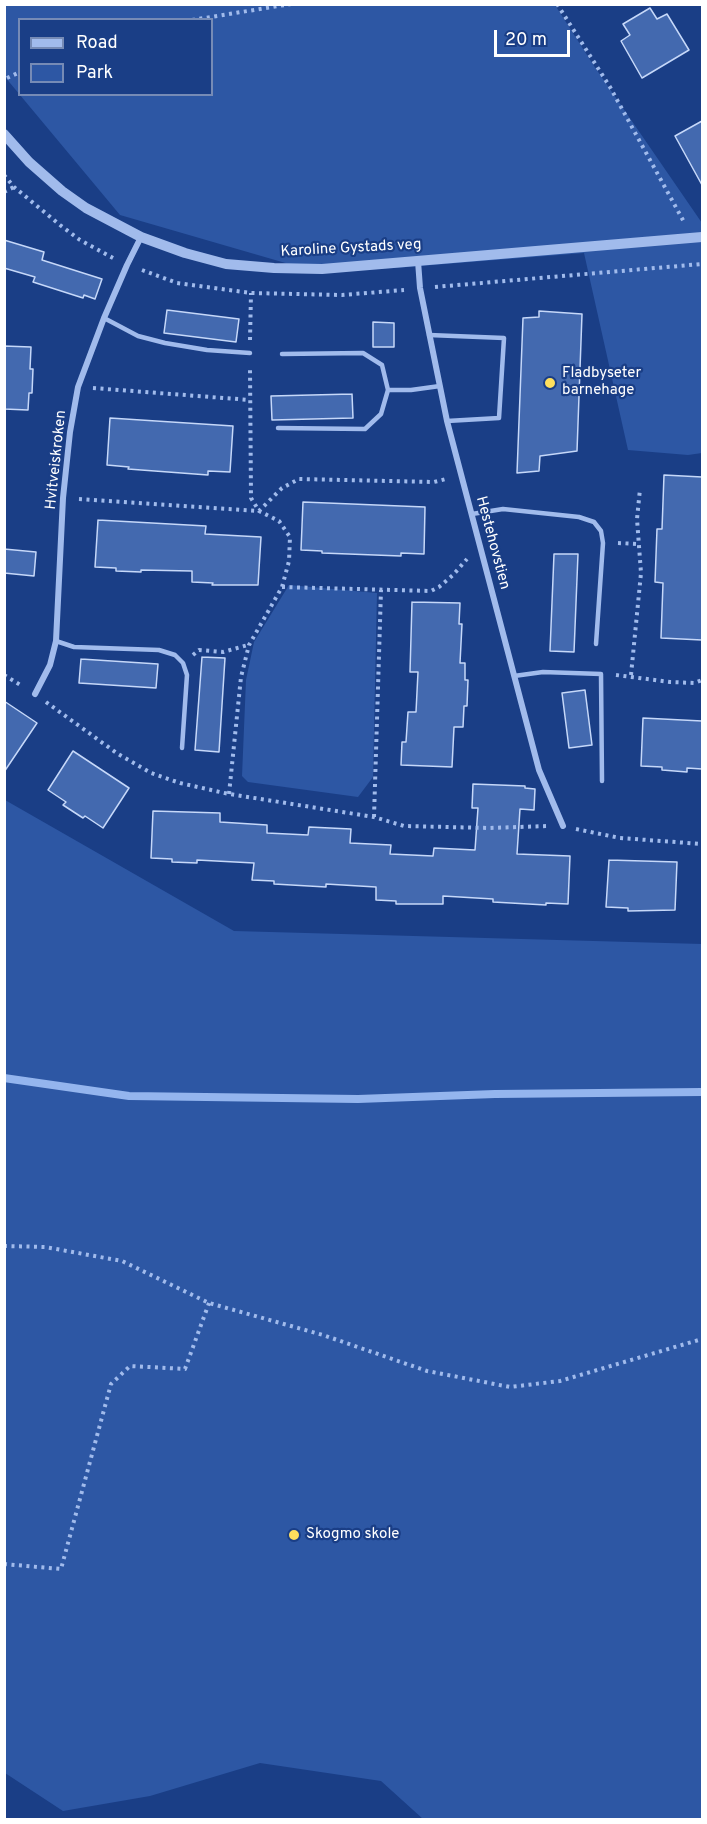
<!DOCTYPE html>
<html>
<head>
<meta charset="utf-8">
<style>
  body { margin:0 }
  #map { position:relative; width:707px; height:1824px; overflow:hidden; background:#1a3e86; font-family:Overpass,sans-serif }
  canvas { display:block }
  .frame { position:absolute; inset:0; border:6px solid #fff; pointer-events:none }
  .legend { position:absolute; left:18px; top:18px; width:195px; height:78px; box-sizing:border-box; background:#1a3e86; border:2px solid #768bb6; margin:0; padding:8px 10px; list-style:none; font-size:18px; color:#fff }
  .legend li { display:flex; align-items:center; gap:12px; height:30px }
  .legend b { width:30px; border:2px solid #768bb6 }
  .scale { position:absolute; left:494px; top:30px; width:76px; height:27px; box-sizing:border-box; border:3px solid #fff; border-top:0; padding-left:8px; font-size:18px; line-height:21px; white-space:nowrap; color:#fff; -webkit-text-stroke:4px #1a3e86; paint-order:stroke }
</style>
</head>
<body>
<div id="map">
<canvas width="707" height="1824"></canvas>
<div class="frame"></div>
<ul class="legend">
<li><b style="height:8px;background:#a1bbec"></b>Road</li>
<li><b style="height:16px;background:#2d57a4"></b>Park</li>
</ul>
<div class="scale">20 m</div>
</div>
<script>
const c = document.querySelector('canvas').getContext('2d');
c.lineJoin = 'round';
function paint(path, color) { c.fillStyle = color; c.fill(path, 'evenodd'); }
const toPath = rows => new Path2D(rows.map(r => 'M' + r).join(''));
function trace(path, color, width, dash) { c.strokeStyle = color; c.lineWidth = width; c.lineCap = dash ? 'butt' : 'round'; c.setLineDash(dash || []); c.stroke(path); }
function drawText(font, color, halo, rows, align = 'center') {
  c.font = font + ' Overpass,sans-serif'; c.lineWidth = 4.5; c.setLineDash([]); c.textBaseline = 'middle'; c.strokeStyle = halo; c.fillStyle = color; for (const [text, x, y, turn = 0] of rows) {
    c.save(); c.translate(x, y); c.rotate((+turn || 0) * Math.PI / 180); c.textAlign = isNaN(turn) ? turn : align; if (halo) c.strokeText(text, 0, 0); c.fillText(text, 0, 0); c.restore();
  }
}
paint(toPath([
  [4,5,555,5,594,66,702,223,702,453,688,455,628,450,584,253,395,268,313,271,120,215,5,77],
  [20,20,212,20,212,94,20,94],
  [289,585,377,593,373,777,358,797,248,782,242,776,246,680,254,642],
  [5,800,234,931,702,944,702,1819,423,1819,381,1781,260,1763,150,1796,63,1811,5,1773]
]), '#2d57a4');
trace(toPath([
  [4,1078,129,1096,358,1099,495,1094,702,1092]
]), '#94b5ee', 8);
const building = toPath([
  [650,8,657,19,667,14,689,50,642,78,621,41,630,35,623,24,650,8],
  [702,121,702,185,675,136,702,121],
  [4,240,44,252,42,260,102,279,95,299,84,295,83,298,33,282,35,277,4,268,4,240],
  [167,310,239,319,236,342,164,333,167,310],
  [539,311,582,314,577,451,540,456,539,471,517,473,523,318,539,317,539,311],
  [373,322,394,323,394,347,373,347,373,322],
  [4,346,31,347,30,369,33,369,32,393,29,393,28,410,4,409,4,346],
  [352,394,353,418,272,420,271,396,352,394],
  [110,418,233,426,230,472,208,471,208,475,128,469,129,467,107,465,110,418],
  [664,475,702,477,702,640,661,638,663,583,655,582,657,529,662,529,664,475],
  [303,502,425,507,424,554,401,553,401,556,322,553,322,551,301,550,303,502],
  [98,520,206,526,205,534,261,537,258,585,212,585,213,583,192,582,192,571,141,570,141,572,116,571,116,568,95,567,98,520],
  [4,549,36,552,34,576,4,573,4,549],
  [554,554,578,554,574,652,550,651,554,554],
  [412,602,460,603,459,624,462,624,460,663,465,663,465,680,468,680,467,706,464,706,463,727,454,727,452,767,401,765,402,742,406,742,408,712,416,712,418,672,410,672,412,602],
  [202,657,225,658,219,752,195,750,202,657],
  [81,659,158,664,156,688,79,683,81,659],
  [585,690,592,745,569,748,562,693,585,690],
  [4,701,37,723,4,772,4,701],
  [643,718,702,721,702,769,687,768,687,772,662,770,662,767,641,766,643,718],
  [73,751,129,788,103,828,85,816,83,818,63,805,66,802,48,790,73,751],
  [473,784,525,786,525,788,535,789,534,810,520,809,517,854,570,856,568,904,546,903,546,905,493,902,493,899,443,896,443,904,396,904,396,901,376,900,376,887,326,884,326,887,274,884,274,881,252,880,254,863,197,860,197,863,172,862,172,859,151,858,153,811,220,813,220,822,267,825,267,833,308,835,309,827,351,829,350,843,391,845,390,854,433,856,434,848,475,850,478,808,472,808,473,784],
  [609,860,677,862,675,910,628,911,628,908,606,907,609,860]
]);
paint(building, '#4369af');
trace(building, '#c6d8f9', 1.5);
trace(toPath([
  [557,4,610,87,684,222],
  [192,20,291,4],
  [7,78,20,72],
  [4,175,14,187,60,225,80,240,113,258],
  [4,192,14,187],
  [142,270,177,283,251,293,342,295,404,290],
  [435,287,702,264],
  [250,340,251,293],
  [93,388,250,400],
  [79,499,259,511,282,488,299,479,434,482,446,479],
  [618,543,638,544],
  [282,587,431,591,439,587,453,575,467,559],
  [193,655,199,650,223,652,248,645],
  [4,675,22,686],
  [616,675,670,682,694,683,702,680],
  [631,675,641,573,637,519,640,489],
  [46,702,118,754,151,773,180,783,229,794,374,817,404,826,489,828,547,826],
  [229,794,241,677,249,645,282,587,289,561,290,537,279,521,259,511,251,498,250,368],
  [374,817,381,590],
  [576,829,620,838,702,844],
  [4,1246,45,1247,122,1261,209,1303,323,1335,427,1371,510,1387,560,1381,702,1339],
  [4,1564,61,1569,111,1384,130,1366,185,1369,209,1303]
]), '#a1bbec', 4, [3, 4.5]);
trace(toPath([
  [104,318,138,336,165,343,207,350,250,353],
  [429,335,504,338,499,418,447,421],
  [388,390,411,390,440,386],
  [278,428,365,429,381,414,388,390,382,365,363,353,282,354],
  [472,514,503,509,579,517,594,522,601,531,603,543,596,644],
  [56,641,74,647,159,650,175,655,183,663,187,675,182,748],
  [514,676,543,672,601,674,602,781]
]), '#a1bbec', 4.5);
trace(toPath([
  [418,261,420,288,447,421,539,770,563,826],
  [35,694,50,665,56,641,63,498,70,432,78,387,104,318,127,265,141,237]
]), '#a1bbec', 6);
trace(toPath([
  [4,134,29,162,62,191,86,208,141,237,185,253,226,264,274,268,322,269,702,237]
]), '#a1bbec', 10);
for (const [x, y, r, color] of [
  [550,383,6,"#fedf5d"],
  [294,1535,6,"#fedf5d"]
]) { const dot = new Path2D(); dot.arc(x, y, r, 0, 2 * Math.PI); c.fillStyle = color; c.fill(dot); trace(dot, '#1a3e86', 2); }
drawText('15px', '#fff', '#1a3e86', [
  ["Karoline Gystads veg",351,249,-3],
  ["Hvitveiskroken",57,460,-84],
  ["Hestehovstien",492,543,75]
]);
drawText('15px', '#fff', '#1a3e86', [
  ["Fladbyseter",562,374],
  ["barnehage",562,391],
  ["Skogmo skole",306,1535]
], 'left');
</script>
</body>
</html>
